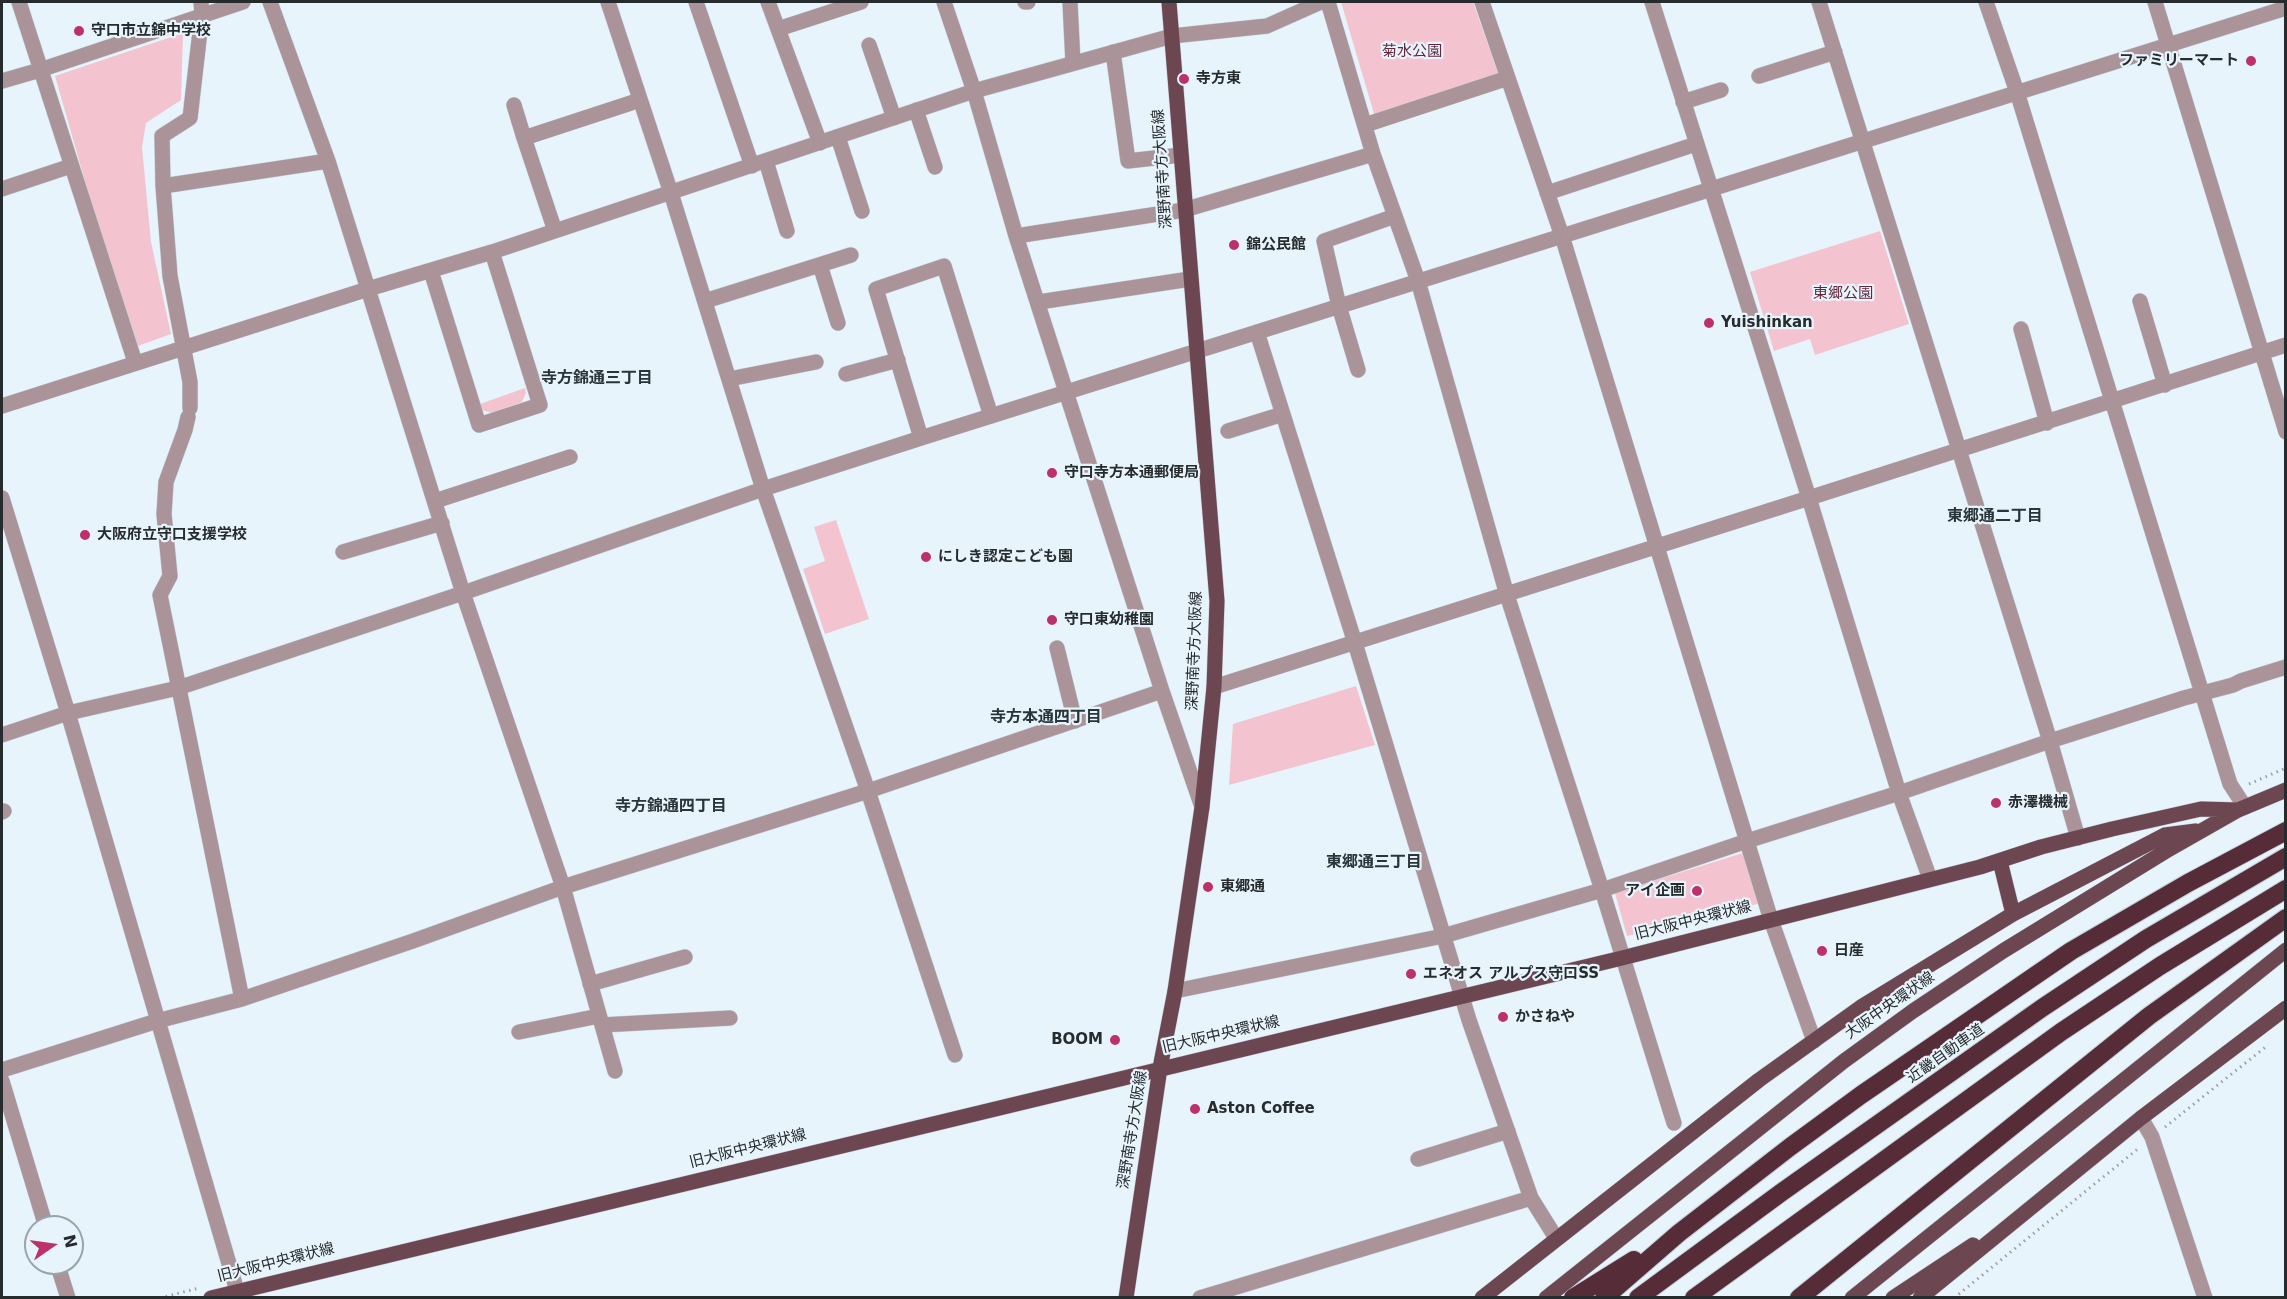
<!DOCTYPE html>
<html>
<head>
<meta charset="utf-8">
<style>
  body { margin:0 }
  #map { position:relative; width:2287px; height:1299px; overflow:hidden; background:#e7f4fb; font-family:"DejaVu Sans",sans-serif }
  canvas { display:block }
  .frame { position:absolute; inset:0; border:3px solid #262b2e; pointer-events:none }
  .north { position:absolute; left:24px; top:1215px; width:60px; height:60px; box-sizing:border-box; background:#e7f4fb; border:2px solid #9aa4a9; border-radius:50%; rotate:77deg; font-size:16px; font-weight:700; line-height:24px; text-align:center; color:#262b2e }
  .north::after { content:''; display:block; margin:auto; width:21px; height:27px; background:#bc316a; clip-path:polygon(50% 0,100% 100%,50% 72%,0 100%) }
</style>
</head>
<body>
<div id="map">
<canvas width="2287" height="1299"></canvas>
<div class="frame"></div>
<div class="north">N</div>
</div>
<script>
const c = document.querySelector('canvas').getContext('2d');
c.lineJoin = 'round';
function paint(path, color) { c.fillStyle = color; c.fill(path, 'evenodd'); }
const toPath = rows => new Path2D(rows.map(r => 'M' + r).join(''));
function trace(path, color, width, dash) { c.strokeStyle = color; c.lineWidth = width; c.lineCap = dash ? 'butt' : 'round'; c.setLineDash(dash || []); c.stroke(path); }
function drawText(font, color, halo, rows, align = 'center') {
  c.font = font + ' "DejaVu Sans","Noto Sans JP",sans-serif'; c.lineWidth = 4.5; c.setLineDash([]); c.textBaseline = 'middle'; c.strokeStyle = halo; c.fillStyle = color; for (const [text, x, y, turn = 0] of rows) {
    c.save(); c.translate(x, y); c.rotate((+turn || 0) * Math.PI / 180); c.textAlign = isNaN(turn) ? turn : align; if (halo) c.strokeText(text, 0, 0); c.fillText(text, 0, 0); c.restore();
  }
}
paint(toPath([
  [1341,2,1473,2,1499,76,1375,117],
  [183,33,181,100,146,123,142,147,151,242,171,334,138,346,101,237,55,76],
  [1880,231,1909,324,1815,355,1810,339,1774,351,1750,272],
  [525,388,526,393,522,402,492,413,482,410,480,404],
  [836,520,869,619,825,634,803,569,825,561,814,527],
  [1356,686,1375,745,1229,785,1233,724],
  [1746,852,1761,903,1627,936,1615,893]
]), '#f3c3d0');
const minor = toPath([
  [19,2,135,362],
  [270,2,328,161,463,593,563,887,615,1071],
  [608,2,671,193,763,489,868,791,955,1055],
  [696,2,752,166],
  [768,2,820,143],
  [944,2,974,91,1016,236,1162,691,1202,807],
  [1025,2,1028,2],
  [1070,2,1073,63],
  [1328,2,1373,154,1418,281,1507,595,1602,890,1674,1123],
  [1482,2,1562,236,1771,920,1814,1041],
  [1652,2,1809,498,1899,793,1930,879],
  [1819,2,2050,741,2078,838],
  [1986,2,2017,92,2230,784,2245,807],
  [2155,2,2286,432],
  [778,29,861,2],
  [869,45,894,118],
  [1113,52,1128,161,1181,155],
  [1759,76,1835,52],
  [2,81,40,70,243,2],
  [1683,102,1721,90],
  [514,105,524,138],
  [916,110,935,167],
  [1365,125,1508,78],
  [838,137,862,211],
  [766,161,787,231],
  [163,186,328,161],
  [2,189,71,166],
  [1547,193,1696,144],
  [555,231,524,138,640,100],
  [1016,236,1184,210,1373,154],
  [820,265,838,323],
  [431,271,479,425,540,405,492,252],
  [705,301,851,255],
  [2140,301,2165,385],
  [1039,302,1190,279],
  [2021,329,2047,423],
  [1257,332,1355,643,1469,1020,1531,1198,1556,1238],
  [1358,370,1339,306,1324,241,1395,216],
  [846,374,898,360],
  [729,379,816,362],
  [2,406,368,289,492,252,974,91,1172,36,1267,26,1321,2],
  [190,408,190,382,170,276,163,186,162,136,190,118,202,14,201,2],
  [188,417,185,430,166,482,164,514,170,576,160,595,242,999],
  [1228,431,1283,414],
  [921,438,876,289,944,266,991,416],
  [2,498,68,713,237,1291],
  [435,501,570,457],
  [343,552,442,523],
  [1057,648,1075,721],
  [1214,687,1809,498,2286,345],
  [2,735,68,713,178,688,463,593,763,489,921,438,2286,8],
  [2,812,4,811],
  [590,984,685,957],
  [1175,991,1443,936,1602,890,1747,841,1899,793,2050,741,2184,698,2233,685,2241,681,2286,667],
  [602,1025,730,1018],
  [519,1032,599,1016],
  [2,1070,157,1021,242,999,413,941,563,887,868,791,1162,691],
  [2,1081,46,1227],
  [2141,1118,2152,1137,2205,1298],
  [1418,1159,1508,1131],
  [57,1263,68,1298],
  [1200,1298,1531,1198]
]);
const major = toPath([
  [2000,861,2013,914],
  [211,1298,1622,958,1980,867,2041,847,2112,829,2201,809,2238,810],
  [1126,1298,1160,1068,1175,991,1202,807,1214,687,1217,601,1169,2],
  [1482,1298,1759,1080,1861,1007,2013,914,2165,835,2196,831],
  [1546,1298,1844,1061,1913,1011,2003,951,2166,851,2238,810,2286,790],
  [1852,1298,2286,950],
  [1893,1298,1973,1245],
  [1920,1298,2141,1118,2286,1008]
]);
const highway = toPath([
  [1573,1298,1634,1260],
  [1604,1298,1679,1233,1790,1147,1861,1095,2071,951,2188,883,2286,831],
  [1638,1298,1782,1192,2042,1008,2146,939,2286,857],
  [1694,1298,2061,1032,2160,966,2286,889],
  [1799,1298,2149,1016,2286,918]
]);
trace(minor, '#c4d0d6', 16);
trace(major, '#c4d0d6', 16);
trace(highway, '#c4d0d6', 20);
trace(toPath([
  [2249,784,2286,768],
  [1183,1036,1188,1036,1198,1043],
  [2165,1127,2268,1045],
  [160,1298,199,1288],
  [1954,1298,2139,1148]
]), '#97a0a6', 3, [1.5, 4.5]);
trace(minor, '#aa9399', 15);
trace(major, '#6c4752', 15);
trace(highway, '#562c39', 18);
for (const [x, y, r, color] of [
  [79,31,6,"#bc316a"],
  [2251,61,6,"#bc316a"],
  [1184,79,6,"#bc316a"],
  [1234,245,6,"#bc316a"],
  [1709,323,6,"#bc316a"],
  [1052,473,6,"#bc316a"],
  [85,535,6,"#bc316a"],
  [926,557,6,"#bc316a"],
  [1052,620,6,"#bc316a"],
  [1996,803,6,"#bc316a"],
  [1208,887,6,"#bc316a"],
  [1697,891,6,"#bc316a"],
  [1822,951,6,"#bc316a"],
  [1411,974,6,"#bc316a"],
  [1503,1017,6,"#bc316a"],
  [1115,1040,6,"#bc316a"],
  [1195,1109,6,"#bc316a"]
]) { const dot = new Path2D(); dot.arc(x, y, r, 0, 2 * Math.PI); c.fillStyle = color; c.fill(dot); trace(dot, '#e7f4fb', 2); }
drawText('bold 15px', '#262b2e', '#e7f4fb', [
  ["守口市立錦中学校",91,31],
  ["ファミリーマート",2239,61,"right"],
  ["寺方東",1196,79],
  ["錦公民館",1246,245],
  ["Yuishinkan",1721,323],
  ["守口寺方本通郵便局",1064,473],
  ["大阪府立守口支援学校",97,535],
  ["にしき認定こども園",938,557],
  ["守口東幼稚園",1064,620],
  ["赤澤機械",2008,803],
  ["東郷通",1220,887],
  ["アイ企画",1685,891,"right"],
  ["日産",1834,951],
  ["エネオス アルプス守口SS",1423,974],
  ["かさねや",1515,1017],
  ["BOOM",1103,1040,"right"],
  ["Aston Coffee",1207,1109]
], 'left');
drawText('15px', '#66273d', '#e7f4fb', [
  ["菊水公園",1412,52],
  ["東郷公園",1843,294]
]);
drawText('15px', '#262b2e', '#e7f4fb', [
  ["深野南寺方大阪線",1163,169,-94],
  ["深野南寺方大阪線",1195,651,-88],
  ["旧大阪中央環状線",1693,921,-14],
  ["大阪中央環状線",1890,1006,-35],
  ["旧大阪中央環状線",1221,1035,-13],
  ["近畿自動車道",1946,1054,-35],
  ["深野南寺方大阪線",1133,1130,-81],
  ["旧大阪中央環状線",748,1149,-14],
  ["旧大阪中央環状線",276,1263,-14]
]);
drawText('bold 16px', '#2a353a', '#e7f4fb', [
  ["寺方錦通三丁目",597,379],
  ["東郷通二丁目",1995,517],
  ["寺方本通四丁目",1046,718],
  ["寺方錦通四丁目",671,807],
  ["東郷通三丁目",1374,863]
]);
</script>
</body>
</html>
